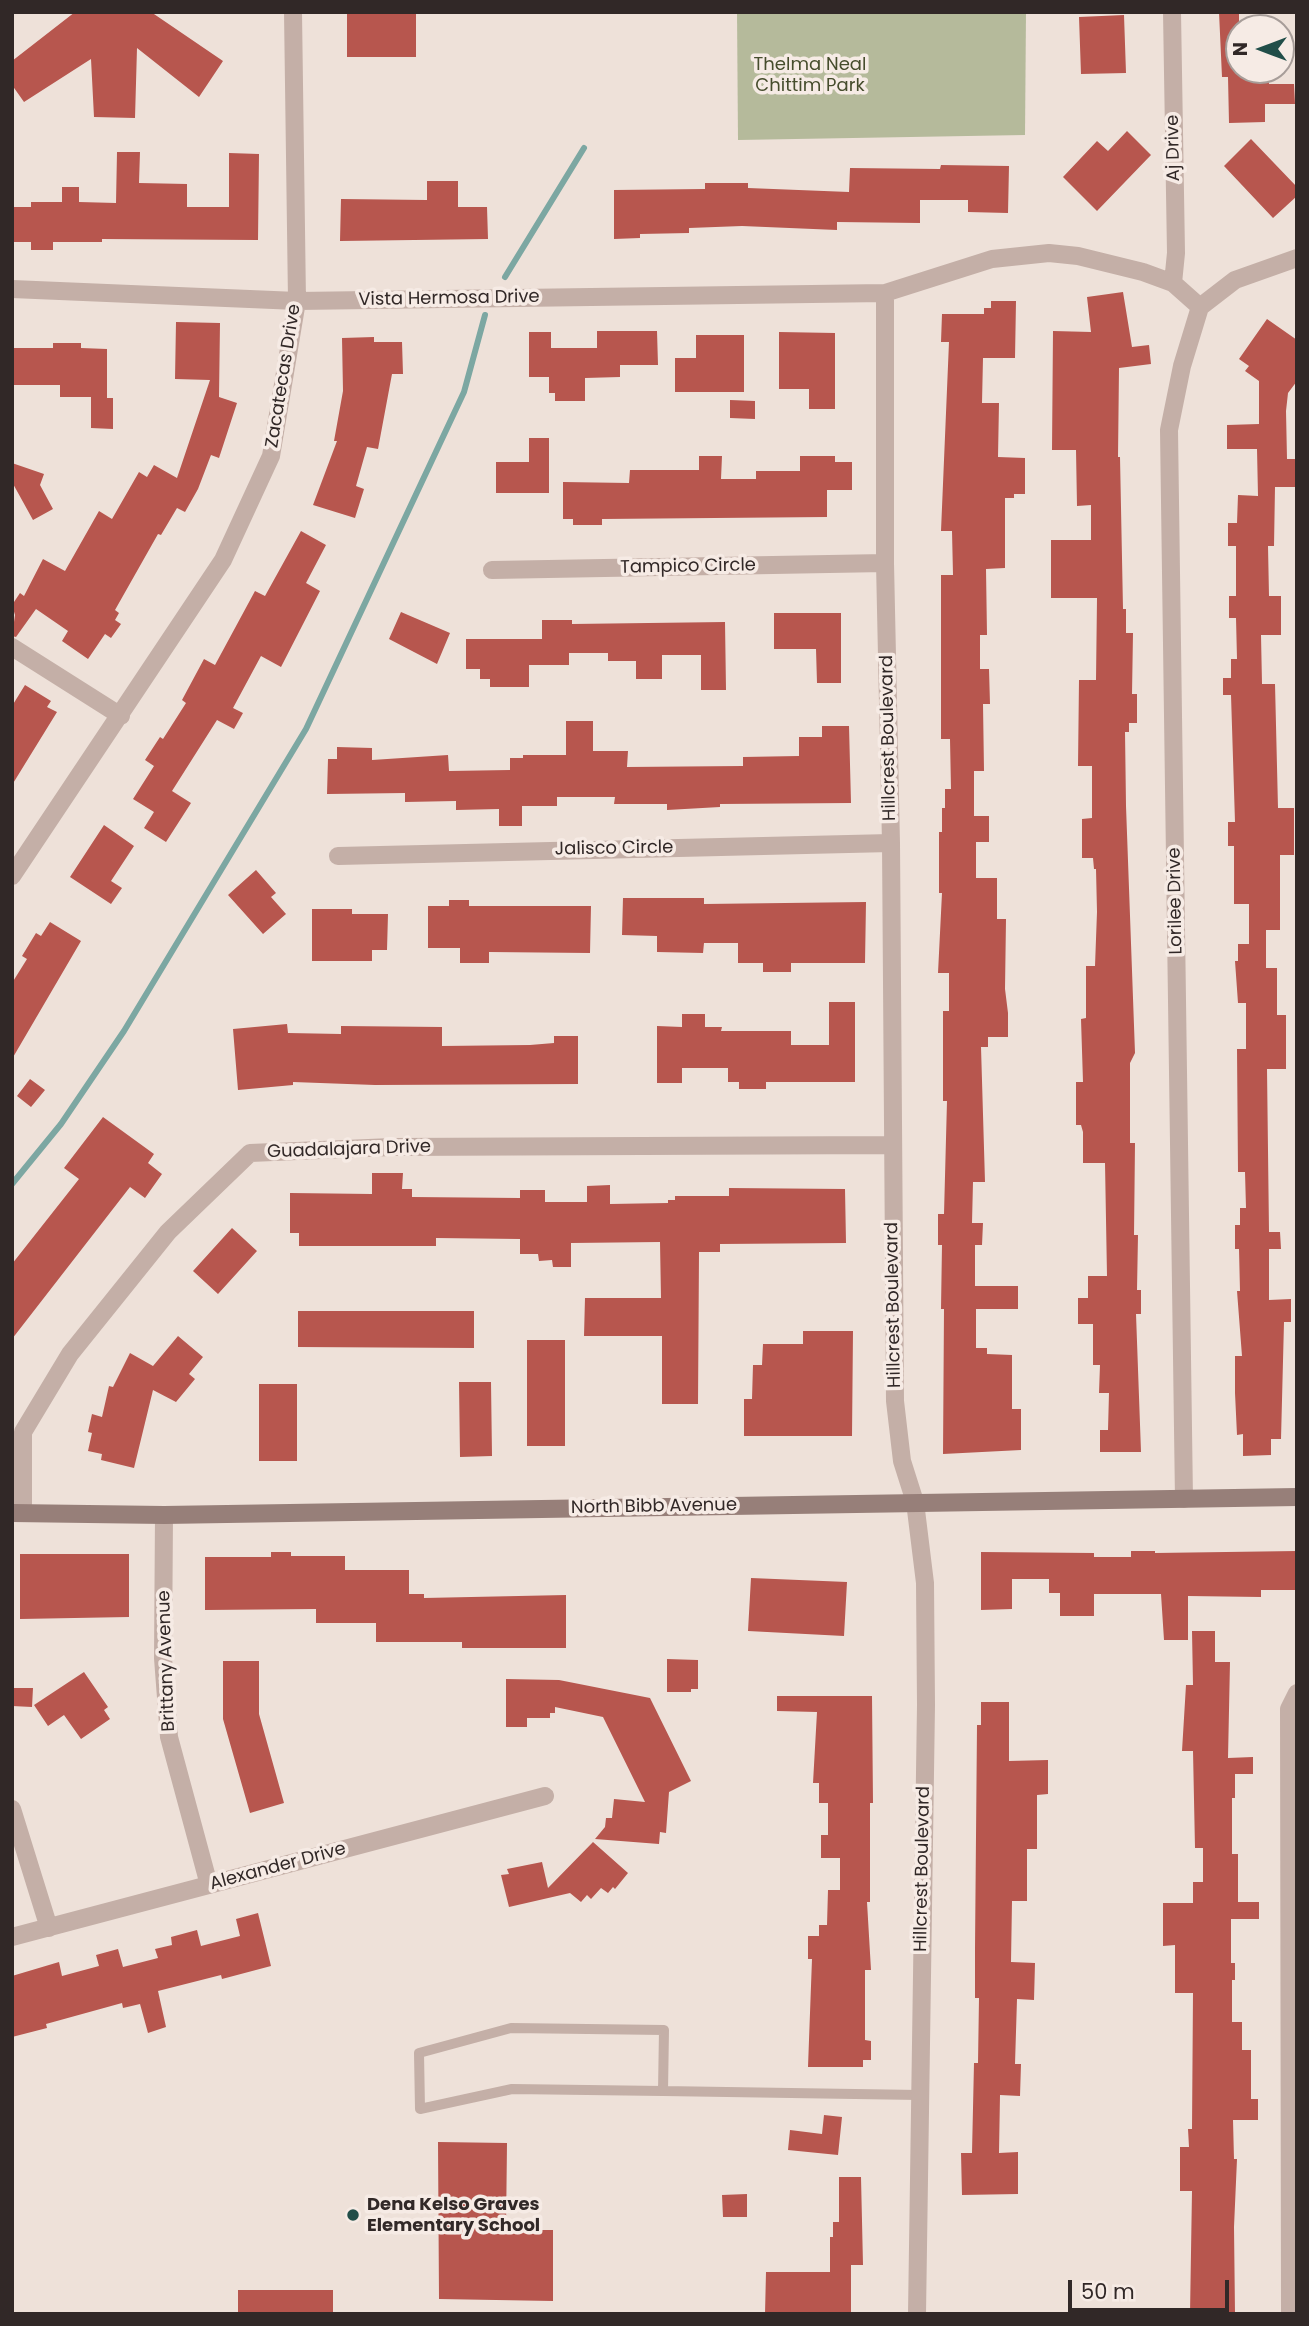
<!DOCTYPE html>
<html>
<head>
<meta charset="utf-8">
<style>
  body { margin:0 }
  #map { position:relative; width:1309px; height:2326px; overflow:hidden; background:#eee1d9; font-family:Poppins,sans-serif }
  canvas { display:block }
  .frame { position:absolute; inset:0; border:14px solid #312827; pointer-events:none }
  .north { position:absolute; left:1225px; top:14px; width:70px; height:70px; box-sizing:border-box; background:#f6ebe5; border:2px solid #a79d99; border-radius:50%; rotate:270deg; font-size:19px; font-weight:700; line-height:28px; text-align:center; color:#312827 }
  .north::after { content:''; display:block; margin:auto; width:24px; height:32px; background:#214e49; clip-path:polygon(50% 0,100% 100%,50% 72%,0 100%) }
  .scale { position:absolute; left:1068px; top:2280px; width:161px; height:32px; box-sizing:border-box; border:4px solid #312827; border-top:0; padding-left:9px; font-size:21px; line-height:24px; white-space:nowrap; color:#312827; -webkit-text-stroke:5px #f6ebe5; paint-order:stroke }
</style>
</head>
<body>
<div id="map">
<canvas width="1309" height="2326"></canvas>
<div class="frame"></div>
<div class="north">N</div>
<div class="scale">50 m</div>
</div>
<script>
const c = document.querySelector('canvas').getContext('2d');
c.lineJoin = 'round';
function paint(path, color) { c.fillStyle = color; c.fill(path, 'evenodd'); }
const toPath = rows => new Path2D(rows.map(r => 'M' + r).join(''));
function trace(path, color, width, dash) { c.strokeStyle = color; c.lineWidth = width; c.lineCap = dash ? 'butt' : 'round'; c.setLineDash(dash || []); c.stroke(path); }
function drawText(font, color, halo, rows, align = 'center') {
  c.font = font + ' Poppins,sans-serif'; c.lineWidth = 7; c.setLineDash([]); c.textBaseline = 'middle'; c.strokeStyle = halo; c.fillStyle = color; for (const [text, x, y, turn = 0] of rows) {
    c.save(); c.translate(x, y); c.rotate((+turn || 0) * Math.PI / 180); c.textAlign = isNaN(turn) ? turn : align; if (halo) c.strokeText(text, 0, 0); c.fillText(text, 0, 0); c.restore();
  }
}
paint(toPath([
  [737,12,1026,12,1025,135,738,140]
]), '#b5ba9b');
trace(toPath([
  [505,277,584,148],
  [12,1184,61,1124,124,1031,306,729,464,392,485,315]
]), '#7ca7a2', 6);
paint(toPath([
  [75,12,151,12,223,61,199,97,137,48,135,118,94,117,91,59,24,102,12,85,12,61],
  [347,12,416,12,416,57,347,57],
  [1219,12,1239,12,1239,70,1268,70,1269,84,1294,84,1295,104,1265,104,1265,122,1229,123,1228,77,1222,77],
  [1124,15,1126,73,1081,74,1079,17],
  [1127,131,1151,155,1097,211,1063,177,1097,141,1108,151],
  [1251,139,1297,187,1297,196,1273,218,1224,166],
  [117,152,140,152,139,183,187,184,187,207,229,207,229,153,259,154,258,240,102,239,102,242,53,242,53,250,31,250,31,242,12,242,12,207,31,207,31,202,62,202,62,187,79,187,79,202,116,203],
  [941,165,1009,166,1008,213,968,212,968,200,920,200,920,223,837,222,837,230,742,226,689,228,689,233,640,234,640,238,614,239,614,190,705,189,705,183,748,183,748,188,849,192,850,168,940,169],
  [427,181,458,181,458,207,487,207,488,239,340,241,341,199,427,200],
  [1123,292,1132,347,1149,345,1151,364,1119,368,1118,457,1120,457,1123,609,1126,609,1126,633,1133,633,1132,694,1137,694,1137,723,1129,723,1129,732,1125,732,1126,806,1135,1053,1130,1063,1130,1143,1135,1143,1134,1235,1138,1235,1137,1290,1141,1290,1141,1314,1136,1314,1141,1452,1100,1452,1100,1430,1108,1430,1109,1393,1099,1393,1100,1365,1093,1365,1093,1324,1078,1324,1078,1298,1088,1298,1088,1276,1107,1276,1105,1163,1083,1163,1083,1132,1081,1125,1076,1125,1076,1082,1083,1082,1081,1019,1086,1018,1086,966,1095,966,1097,912,1096,869,1094,869,1093,858,1082,858,1082,819,1092,818,1092,766,1078,766,1079,680,1096,680,1097,598,1051,598,1051,540,1091,540,1091,505,1077,506,1076,450,1052,450,1053,331,1091,332,1087,297],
  [991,301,1016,301,1015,358,983,358,982,403,999,403,998,457,1025,458,1025,494,1014,494,1014,498,1005,498,1005,568,986,569,987,635,980,635,980,669,989,669,990,704,983,704,984,771,974,771,974,816,989,816,989,842,976,842,976,878,997,878,997,919,1006,919,1005,989,1008,1013,1008,1037,988,1037,988,1047,981,1047,985,1182,973,1182,972,1223,983,1223,982,1245,975,1245,975,1286,1018,1286,1018,1309,976,1309,976,1348,987,1348,987,1354,1012,1355,1012,1409,1021,1409,1021,1450,943,1454,944,1309,941,1309,942,1245,938,1245,938,1214,944,1214,947,1101,943,1101,943,1011,949,1011,949,973,938,973,942,893,939,893,939,832,942,832,942,808,945,808,945,789,951,789,950,739,941,739,941,575,953,575,952,531,941,531,949,342,941,342,942,314,984,314,984,308,991,308],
  [1267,319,1297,340,1297,381,1288,393,1286,411,1287,459,1297,459,1297,487,1275,487,1274,546,1268,546,1269,596,1281,596,1281,635,1261,635,1262,684,1275,684,1278,808,1294,808,1294,855,1280,855,1280,930,1266,930,1266,968,1277,968,1277,1015,1286,1015,1286,1069,1267,1069,1269,1232,1280,1232,1281,1249,1269,1249,1269,1300,1291,1299,1291,1322,1284,1322,1281,1439,1271,1439,1271,1455,1243,1456,1243,1434,1237,1435,1235,1393,1235,1356,1242,1356,1237,1291,1240,1291,1239,1249,1235,1249,1235,1225,1240,1225,1240,1208,1246,1208,1245,1172,1238,1172,1237,1049,1246,1049,1246,1003,1238,1003,1235,961,1238,961,1238,944,1249,944,1249,904,1234,904,1234,846,1228,846,1228,822,1235,822,1231,695,1223,695,1223,678,1231,678,1231,659,1237,659,1236,618,1229,618,1229,596,1236,596,1236,546,1228,546,1228,523,1237,523,1238,495,1258,496,1257,449,1227,449,1227,425,1259,424,1259,381,1245,371,1249,366,1239,359],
  [176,322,220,323,219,397,237,403,219,458,211,455,198,489,185,512,177,508,161,535,158,534,115,610,119,613,115,620,121,624,111,638,105,634,88,659,62,641,68,631,36,609,16,637,12,636,15,615,12,605,20,593,24,596,43,559,65,571,99,511,112,519,139,472,147,477,154,465,177,478,210,380,175,379],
  [597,331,657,331,658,365,620,365,620,377,585,378,585,401,555,401,555,393,549,393,549,377,529,377,529,332,551,332,551,348,597,348],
  [779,332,835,333,835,409,809,409,809,389,779,389],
  [696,335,744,335,744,392,675,392,675,358,696,358],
  [374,337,374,342,402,342,403,374,392,374,378,449,367,447,356,486,364,489,355,518,313,505,337,441,334,441,343,391,342,338],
  [53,343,81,343,81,348,107,349,107,398,113,398,113,429,91,428,91,397,60,397,60,385,12,385,12,348,53,348],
  [730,400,755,401,755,419,730,418],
  [529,438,549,438,549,493,496,493,496,462,529,462],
  [699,456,722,456,721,479,756,479,756,471,800,471,800,456,835,456,835,462,852,462,852,490,827,490,827,517,602,519,602,525,573,525,573,519,563,519,563,482,629,483,630,470,699,470],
  [12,463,44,474,40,485,53,509,33,520,12,482],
  [301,531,326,545,306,583,320,591,281,667,261,656,233,708,243,713,234,729,217,720,172,791,191,803,166,842,144,828,154,812,133,799,154,766,145,760,160,737,163,739,186,703,182,700,204,659,215,665,255,591,265,596],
  [401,612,450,633,437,664,389,639],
  [774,613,841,613,841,683,817,683,816,649,774,649],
  [542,620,572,620,572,624,725,622,726,690,701,690,701,655,662,655,662,679,636,679,636,661,608,661,608,653,569,653,569,665,529,665,529,687,490,687,490,679,480,679,480,669,466,669,466,639,542,639],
  [25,685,51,701,47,707,57,712,12,785,12,706],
  [566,721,593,721,593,751,628,751,627,767,743,766,743,757,799,756,799,737,822,737,822,726,849,726,851,803,720,804,720,807,667,810,667,804,614,804,615,797,557,797,557,806,522,806,522,826,499,826,499,809,456,810,456,801,405,802,405,793,327,794,328,759,337,759,337,747,372,748,372,760,448,755,449,771,510,770,510,758,523,758,523,755,566,755],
  [104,825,134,846,111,881,122,888,111,904,70,877],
  [256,870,276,893,271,897,286,914,263,934,228,895],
  [623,898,704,898,704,904,866,902,865,963,791,963,791,972,763,972,763,963,738,963,738,943,704,943,703,953,657,952,657,936,622,935],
  [449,900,469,900,469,906,591,906,590,953,489,952,489,963,460,963,460,948,428,948,428,906,449,906],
  [312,909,352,909,352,914,388,914,387,950,372,950,372,961,312,961],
  [50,922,81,941,12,1059,12,983,27,959,22,956,36,933,41,936],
  [829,1002,855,1002,855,1082,766,1082,766,1089,739,1089,739,1082,728,1082,728,1068,682,1068,682,1083,657,1083,657,1026,682,1027,682,1014,705,1014,705,1027,722,1027,721,1031,791,1031,791,1045,829,1045],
  [287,1024,288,1033,341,1034,341,1026,442,1027,442,1046,530,1045,554,1043,554,1036,578,1036,578,1084,375,1085,293,1082,293,1085,238,1090,233,1029],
  [30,1079,45,1090,31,1107,17,1096],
  [103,1117,154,1154,148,1163,162,1174,145,1198,130,1187,12,1339,12,1264,79,1179,64,1168],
  [372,1173,403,1173,402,1189,412,1189,412,1197,520,1198,520,1190,545,1190,545,1202,587,1202,587,1186,610,1185,610,1204,668,1203,668,1200,675,1200,675,1196,729,1196,729,1188,845,1189,846,1243,720,1244,720,1252,699,1252,698,1404,662,1404,662,1336,584,1336,585,1298,661,1298,660,1242,571,1243,571,1267,553,1267,552,1260,539,1261,538,1254,520,1254,520,1239,436,1238,436,1246,299,1246,299,1233,290,1233,290,1193,372,1194],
  [232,1228,257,1251,218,1294,193,1271],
  [298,1311,474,1311,474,1348,298,1347],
  [803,1331,853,1331,852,1436,744,1436,744,1399,752,1399,753,1365,762,1365,763,1344,803,1344],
  [178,1336,203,1357,189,1374,195,1379,176,1402,153,1390,134,1468,101,1460,102,1454,88,1451,92,1433,88,1432,92,1414,102,1417,109,1386,113,1387,130,1353,153,1366],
  [527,1340,565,1340,565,1446,527,1446],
  [459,1382,491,1382,492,1456,460,1457],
  [259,1384,297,1384,297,1461,259,1461],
  [1131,1551,1155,1551,1155,1553,1297,1551,1297,1590,1261,1590,1261,1597,1188,1596,1188,1640,1164,1640,1161,1594,1094,1594,1094,1616,1060,1616,1060,1593,1049,1593,1049,1579,1012,1579,1012,1609,981,1610,981,1552,1094,1553,1094,1557,1131,1557],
  [271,1552,291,1552,291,1556,345,1556,345,1570,409,1570,409,1594,424,1594,424,1598,566,1595,566,1648,462,1648,462,1642,376,1642,376,1623,316,1623,316,1609,205,1610,205,1557,271,1557],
  [20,1554,129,1554,129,1617,20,1619],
  [751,1578,847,1582,844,1636,748,1631],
  [1192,1631,1215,1631,1215,1662,1230,1662,1228,1758,1253,1757,1253,1774,1235,1774,1235,1798,1232,1798,1232,1854,1238,1854,1238,1902,1259,1902,1259,1919,1231,1919,1231,1963,1235,1963,1235,1980,1232,1980,1232,2022,1242,2022,1242,2050,1251,2050,1251,2099,1258,2099,1258,2120,1233,2120,1234,2159,1237,2159,1234,2227,1235,2314,1190,2314,1192,2191,1180,2191,1180,2147,1189,2147,1188,2129,1192,2129,1193,1993,1175,1993,1175,1945,1163,1946,1163,1903,1193,1903,1193,1882,1203,1882,1203,1848,1195,1848,1193,1751,1182,1751,1186,1685,1193,1685],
  [667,1659,698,1660,698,1689,691,1689,691,1692,667,1692],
  [223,1661,259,1661,259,1714,284,1803,250,1813,223,1719],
  [84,1672,108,1707,104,1710,110,1719,81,1739,64,1715,48,1726,34,1705],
  [506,1679,559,1680,650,1698,691,1781,669,1792,666,1833,660,1832,659,1844,595,1839,605,1827,606,1818,612,1818,614,1799,645,1802,603,1717,555,1707,555,1713,550,1713,550,1718,527,1718,527,1727,506,1727],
  [12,1688,33,1688,32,1707,12,1706],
  [777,1696,872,1696,873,1803,870,1803,870,1902,867,1902,871,1970,865,1970,865,2040,871,2041,871,2060,863,2060,863,2067,808,2067,812,1959,808,1959,808,1936,819,1936,819,1925,827,1925,828,1890,840,1890,840,1858,821,1858,821,1835,828,1835,828,1803,819,1803,819,1783,813,1783,817,1712,777,1711],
  [981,1702,1009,1702,1009,1761,1048,1760,1048,1794,1037,1795,1037,1849,1027,1849,1027,1901,1012,1901,1011,1962,1035,1963,1034,2000,1017,1999,1015,2064,1021,2064,1020,2096,1000,2095,999,2153,1018,2152,1018,2194,962,2195,961,2153,972,2153,974,2063,978,2063,979,1998,975,1998,975,1948,977,1725,981,1725],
  [593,1842,628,1873,615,1889,613,1887,608,1893,601,1888,591,1899,587,1895,581,1902,570,1893,509,1907,501,1875,509,1874,507,1869,542,1862,548,1888],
  [258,1913,271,1966,222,1979,221,1975,158,1991,166,2027,148,2033,140,2004,123,2008,122,2003,46,2024,47,2028,12,2037,12,1976,59,1962,62,1976,99,1966,96,1955,118,1949,123,1967,158,1958,155,1949,172,1945,171,1937,197,1930,201,1946,240,1936,236,1919],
  [824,2115,842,2117,838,2155,788,2150,790,2130,822,2134],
  [438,2142,507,2143,506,2230,553,2230,553,2301,439,2299],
  [839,2177,861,2177,863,2265,851,2265,851,2314,765,2314,766,2272,830,2272,830,2237,833,2237,833,2222,839,2222],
  [747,2194,747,2217,723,2217,722,2195],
  [238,2290,333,2290,333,2314,238,2314]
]), '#b7564e');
trace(toPath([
  [663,2091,664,2030,511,2028,419,2053,420,2109,512,2089,663,2091,919,2095]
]), '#c4afa7', 10);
trace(toPath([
  [1172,12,1176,253,1173,283],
  [12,289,297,301,885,293,992,259,1049,253,1078,256,1143,272,1173,283,1200,307],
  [885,293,885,563,891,843,895,1401,902,1461,915,1502],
  [1200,307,1235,280,1297,258],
  [492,570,885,563],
  [12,647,121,716],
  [338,856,891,843],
  [12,876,223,560,271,456,297,301,293,12],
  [1184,1499,1169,430,1182,366,1200,307],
  [23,1513,23,1432,70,1354,168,1232,250,1153,392,1147,892,1145],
  [164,1515,163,1658,169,1737,209,1885],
  [12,1809,49,1928],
  [12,1937,545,1796],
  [1290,2314,1289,1709,1297,1693]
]), '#c4afa7', 18);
trace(toPath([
  [915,1502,925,1583,926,1705,917,2314]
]), '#c4afa7', 18);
trace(toPath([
  [12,1513,164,1515,1297,1497]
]), '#977f79', 18);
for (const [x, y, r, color] of [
  [353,2215,7,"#214e49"]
]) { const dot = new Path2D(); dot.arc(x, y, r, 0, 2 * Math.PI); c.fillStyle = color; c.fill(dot); trace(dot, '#f6ebe5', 2.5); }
drawText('18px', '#464d2d', '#f6ebe5', [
  ["Thelma Neal",810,65],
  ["Chittim Park",810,86]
]);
drawText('18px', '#312827', '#f6ebe5', [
  ["Aj Drive",1174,148,-91],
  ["Vista Hermosa Drive",449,299,-1],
  ["Zacatecas Drive",284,376,-81],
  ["Tampico Circle",688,567,-1],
  ["Hillcrest Boulevard",889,738,-91],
  ["Jalisco Circle",614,849,-1],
  ["Lorilee Drive",1176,901,-91],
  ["Guadalajara Drive",349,1150,-2],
  ["Hillcrest Boulevard",894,1305,-91],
  ["North Bibb Avenue",654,1507,-1],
  ["Brittany Avenue",167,1661,-92],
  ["Alexander Drive",278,1867,-15],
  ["Hillcrest Boulevard",923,1869,-89]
]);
drawText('bold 18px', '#312827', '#f6ebe5', [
  ["Dena Kelso Graves",367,2205],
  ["Elementary School",367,2226]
], 'left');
</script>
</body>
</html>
